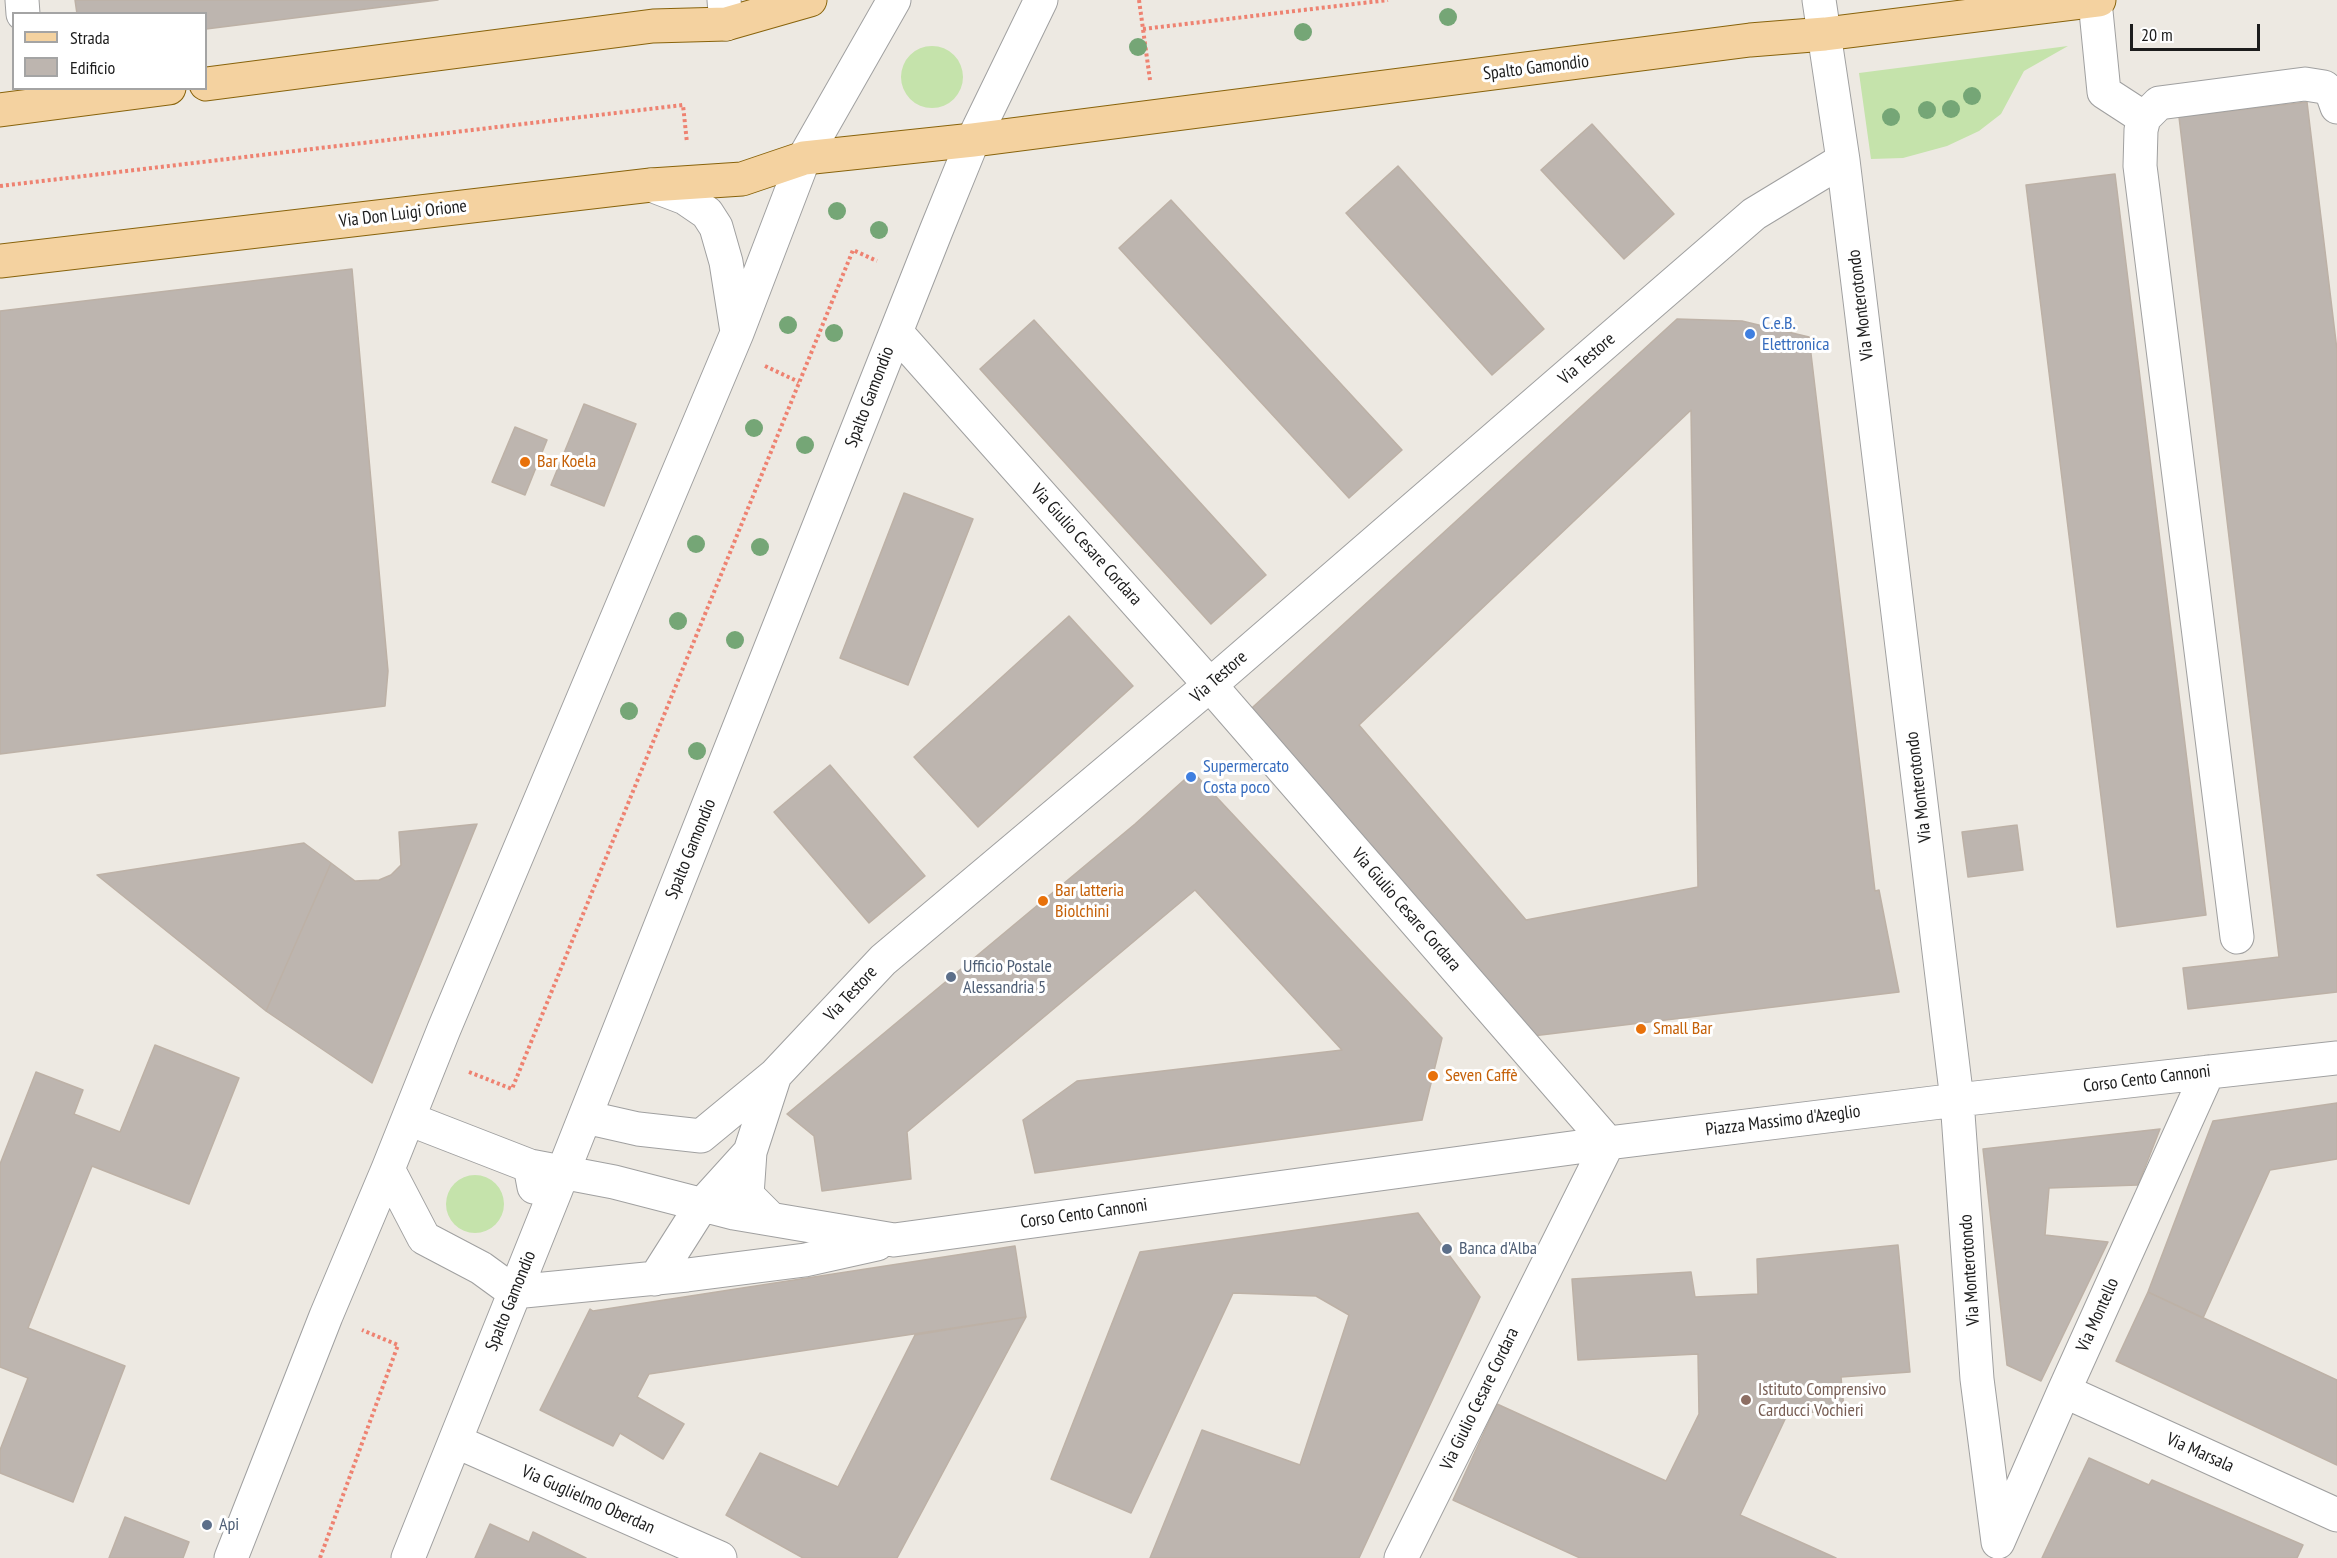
<!DOCTYPE html>
<html>
<head>
<meta charset="utf-8">
<style>
  body { margin:0 }
  #map { position:relative; width:2337px; height:1558px; overflow:hidden; background:#ede9e2; font-family:"PT Sans Narrow",sans-serif }
  canvas { display:block }
  .legend { position:absolute; left:12px; top:12px; width:195px; height:78px; box-sizing:border-box; background:#fff; border:2px solid #a4a4a4; margin:0; padding:8px 10px; list-style:none; font-size:18px; color:#1c1c1c }
  .legend li { display:flex; align-items:center; gap:12px; height:30px }
  .legend b { width:30px; border:2px solid #a4a4a4 }
  .scale { position:absolute; left:2130px; top:24px; width:130px; height:27px; box-sizing:border-box; border:3px solid #1c1c1c; border-top:0; padding-left:8px; font-size:18px; line-height:21px; white-space:nowrap; color:#1c1c1c; -webkit-text-stroke:4px #fff; paint-order:stroke }
</style>
</head>
<body>
<div id="map">
<canvas width="2337" height="1558"></canvas>
<ul class="legend">
<li><b style="height:8px;background:#f4d2a0"></b>Strada</li>
<li><b style="height:16px;background:#bdb5af"></b>Edificio</li>
</ul>
<div class="scale">20 m</div>
</div>
<script>
const c = document.querySelector('canvas').getContext('2d');
c.lineJoin = 'round';
function paint(path, color) { c.fillStyle = color; c.fill(path, 'evenodd'); }
const toPath = rows => new Path2D(rows.map(r => 'M' + r).join(''));
function trace(path, color, width, dash) { c.strokeStyle = color; c.lineWidth = width; c.lineCap = dash ? 'butt' : 'round'; c.setLineDash(dash || []); c.stroke(path); }
function drawText(font, color, halo, rows, align = 'center') {
  c.font = font + ' "PT Sans Narrow",sans-serif'; c.lineWidth = 6; c.setLineDash([]); c.textBaseline = 'middle'; c.strokeStyle = halo; c.fillStyle = color; for (const [text, x, y, turn = 0] of rows) {
    c.save(); c.translate(x, y); c.rotate((+turn || 0) * Math.PI / 180); c.textAlign = isNaN(turn) ? turn : align; if (halo) c.strokeText(text, 0, 0); c.fillText(text, 0, 0); c.restore();
  }
}
paint(toPath([
  [2068,46,2024,71,2001,114,1979,131,1947,146,1903,158,1871,159,1859,73],
  '901 77a31 31 0 1 1 62 0a31 31 0 1 1-62 0Z',
  '446 1204a29 29 0 1 1 58 0a29 29 0 1 1-58 0Z'
]), '#c5e3ab');
const building = toPath([
  [75,0,438,0,206,29,206,14,77,14,75,0],
  [2307,102,2337,350,2337,992,2188,1009,2183,968,2279,957,2179,117,2307,102],
  [1592,124,1674,214,1624,259,1541,170,1592,124],
  [1398,166,1544,329,1492,375,1346,213,1398,166],
  [2115,174,2206,915,2117,927,2026,185,2115,174],
  [1171,200,1402,450,1349,498,1119,248,1171,200],
  [352,269,388,671,385,706,0,754,0,311,352,269],
  [1677,319,1742,321,1809,337,1875,891,1879,890,1899,992,1524,1037,1242,717,1677,319],
  [1691,410,1698,887,1526,920,1359,725,1691,410],
  [1034,320,1266,575,1211,624,980,369,1034,320],
  [584,404,636,424,604,506,551,485,584,404],
  [515,427,547,440,525,495,492,482,515,427],
  [904,493,973,519,908,685,840,658,904,493],
  [1069,616,1133,686,978,827,914,757,1069,616],
  [830,765,925,876,869,923,774,812,830,765],
  [1193,772,1442,1038,1422,1120,1035,1173,1023,1120,1077,1081,1342,1050,1195,890,907,1132,911,1179,822,1191,814,1136,787,1114,1135,824,1193,772],
  [477,824,372,1083,266,1011,331,863,355,881,379,880,391,875,401,865,399,832,477,824],
  [2017,825,2023,870,1968,877,1962,832,2017,825],
  [304,843,331,863,266,1011,97,875,304,843],
  [155,1045,239,1078,189,1204,92,1166,28,1328,125,1366,73,1502,0,1473,0,1450,28,1378,0,1367,0,1164,36,1072,83,1090,74,1114,120,1132,155,1045],
  [2337,1103,2337,1159,2270,1170,2203,1318,2148,1292,2213,1121,2337,1103],
  [2160,1129,2138,1185,2049,1188,2045,1235,2108,1242,2041,1381,2007,1365,1983,1149,2160,1129],
  [1418,1213,1480,1297,1359,1558,1150,1558,1202,1430,1300,1465,1349,1315,1316,1296,1233,1293,1131,1513,1051,1479,1140,1252,1418,1213],
  [1898,1245,1910,1372,1841,1377,1844,1409,1787,1415,1740,1515,1836,1558,1580,1558,1453,1500,1497,1404,1666,1481,1699,1414,1698,1354,1578,1360,1572,1279,1691,1272,1695,1297,1758,1294,1757,1259,1898,1245],
  [1015,1246,1026,1317,649,1374,637,1397,684,1424,663,1459,620,1433,613,1446,540,1410,590,1309,593,1311,1015,1246],
  [2148,1292,2337,1380,2337,1465,2116,1361,2148,1292],
  [1026,1317,897,1558,803,1558,726,1515,760,1453,838,1487,915,1335,1026,1317],
  [2089,1458,2149,1485,2152,1480,2303,1545,2297,1558,2042,1558,2089,1458],
  [125,1517,189,1542,183,1558,109,1558,125,1517],
  [490,1524,529,1542,533,1532,586,1558,475,1558,490,1524]
]);
paint(building, '#bdb5af');
trace(building, '#bdb1a6', 1.5);
const minor = toPath([
  [22,0,23,14],
  [724,0,726,24],
  [1819,0,1843,160,1957,1100,1977,1379,1998,1542],
  [2095,1,2104,92,2144,118,2159,103,2305,84,2324,87,2332,93,2337,107],
  [2144,118,2141,130,2140,166,2237,937],
  [651,185,685,198,707,213,716,227,726,262,737,332],
  [896,332,1210,685,1608,1143],
  [585,1117,638,1129,701,1136,775,1075,883,960,1210,685,1754,214,1843,160],
  [409,1119,530,1166,534,1187],
  [530,1166,614,1182,734,1213,894,1240,1608,1143,1957,1100,2337,1058],
  [388,1169,424,1238,481,1268,514,1292,687,1275,805,1260,877,1244],
  [771,1219,747,1195,750,1152,775,1075],
  [655,1279,702,1205,750,1152],
  [2064,1391,2337,1515],
  [455,1441,720,1558],
  [1998,1542,2064,1391,2208,1072],
  [231,1558,326,1316,388,1169,444,1029,737,333,804,158,894,0],
  [408,1558,563,1172,936,231,973,140,1041,0],
  [1401,1558,1608,1143]
]);
const major = toPath([
  [206,84,653,26,726,24,810,0],
  [0,110,169,88],
  [0,261,651,185,742,179,804,158,973,140,1750,40,1825,34,2099,0]
]);
trace(minor, '#a0a0a0', 35);
trace(major, '#88630b', 35);
trace(toPath([
  [1139,0,1150,80],
  [1143,29,1388,0],
  [0,186,683,105,687,143],
  [765,366,799,382],
  [469,1072,512,1089,853,250,877,261],
  [320,1558,398,1345,362,1330]
]), '#ee8271', 4, [3, 3]);
trace(minor, '#fff', 33);
trace(major, '#f4d2a0', 33);
c.fillStyle = '#75a676';
for (const [x, y] of [
  [1448,17],
  [1303,32],
  [1138,47],
  [1972,96],
  [1951,109],
  [1927,110],
  [1891,117],
  [837,211],
  [879,230],
  [788,325],
  [834,333],
  [754,428],
  [805,445],
  [696,544],
  [760,547],
  [678,621],
  [735,640],
  [629,711],
  [697,751]
]) { c.beginPath(); c.arc(x, y, 9, 0, 2 * Math.PI); c.fill(); }
for (const [x, y, r, color] of [
  [1750,334,6,"#3f7fe0"],
  [525,462,6,"#e8710a"],
  [1191,777,6,"#3f7fe0"],
  [1043,901,6,"#e8710a"],
  [951,977,6,"#5c6f8a"],
  [1641,1029,6,"#e8710a"],
  [1433,1076,6,"#e8710a"],
  [1447,1249,6,"#5c6f8a"],
  [1746,1400,6,"#8d6e63"],
  [207,1525,6,"#5c6f8a"]
]) { const dot = new Path2D(); dot.arc(x, y, r, 0, 2 * Math.PI); c.fillStyle = color; c.fill(dot); trace(dot, '#fff', 2); }
drawText('18px', '#1c1c1c', '#fff', [
  ["Spalto Gamondio",1536,68,-7],
  ["Via Don Luigi Orione",403,214,-7],
  ["Via Monterotondo",1861,305,-97],
  ["Via Testore",1587,359,-41],
  ["Spalto Gamondio",870,397,-69],
  ["Via Giulio Cesare Cordara",1086,545,48],
  ["Via Testore",1219,677,-41],
  ["Via Monterotondo",1919,787,-97],
  ["Spalto Gamondio",691,849,-68],
  ["Via Giulio Cesare Cordara",1406,910,49],
  ["Via Testore",851,994,-47],
  ["Corso Cento Cannoni",2147,1079,-7],
  ["Piazza Massimo d'Azeglio",1783,1121,-7],
  ["Corso Cento Cannoni",1084,1214,-8],
  ["Via Monterotondo",1970,1270,-94],
  ["Spalto Gamondio",511,1301,-68],
  ["Via Montello",2098,1315,-66],
  ["Via Giulio Cesare Cordara",1480,1399,-64],
  ["Via Marsala",2200,1453,24],
  ["Via Guglielmo Oberdan",588,1500,24]
]);
drawText('18px', '#366cbe', '#fff', [
  ["C.e.B.",1762,324],
  ["Elettronica",1762,345],
  ["Supermercato",1203,767],
  ["Costa poco",1203,788]
], 'left');
drawText('18px', '#c56008', '#fff', [
  ["Bar Koela",537,462],
  ["Bar latteria",1055,891],
  ["Biolchini",1055,912],
  ["Small Bar",1653,1029],
  ["Seven Caffè",1445,1076]
], 'left');
drawText('18px', '#4e5e75', '#fff', [
  ["Ufficio Postale",963,967],
  ["Alessandria 5",963,988],
  ["Banca d'Alba",1459,1249],
  ["Api",219,1525]
], 'left');
drawText('18px', '#785e54', '#fff', [
  ["Istituto Comprensivo",1758,1390],
  ["Carducci Vochieri",1758,1411]
], 'left');
</script>
</body>
</html>
